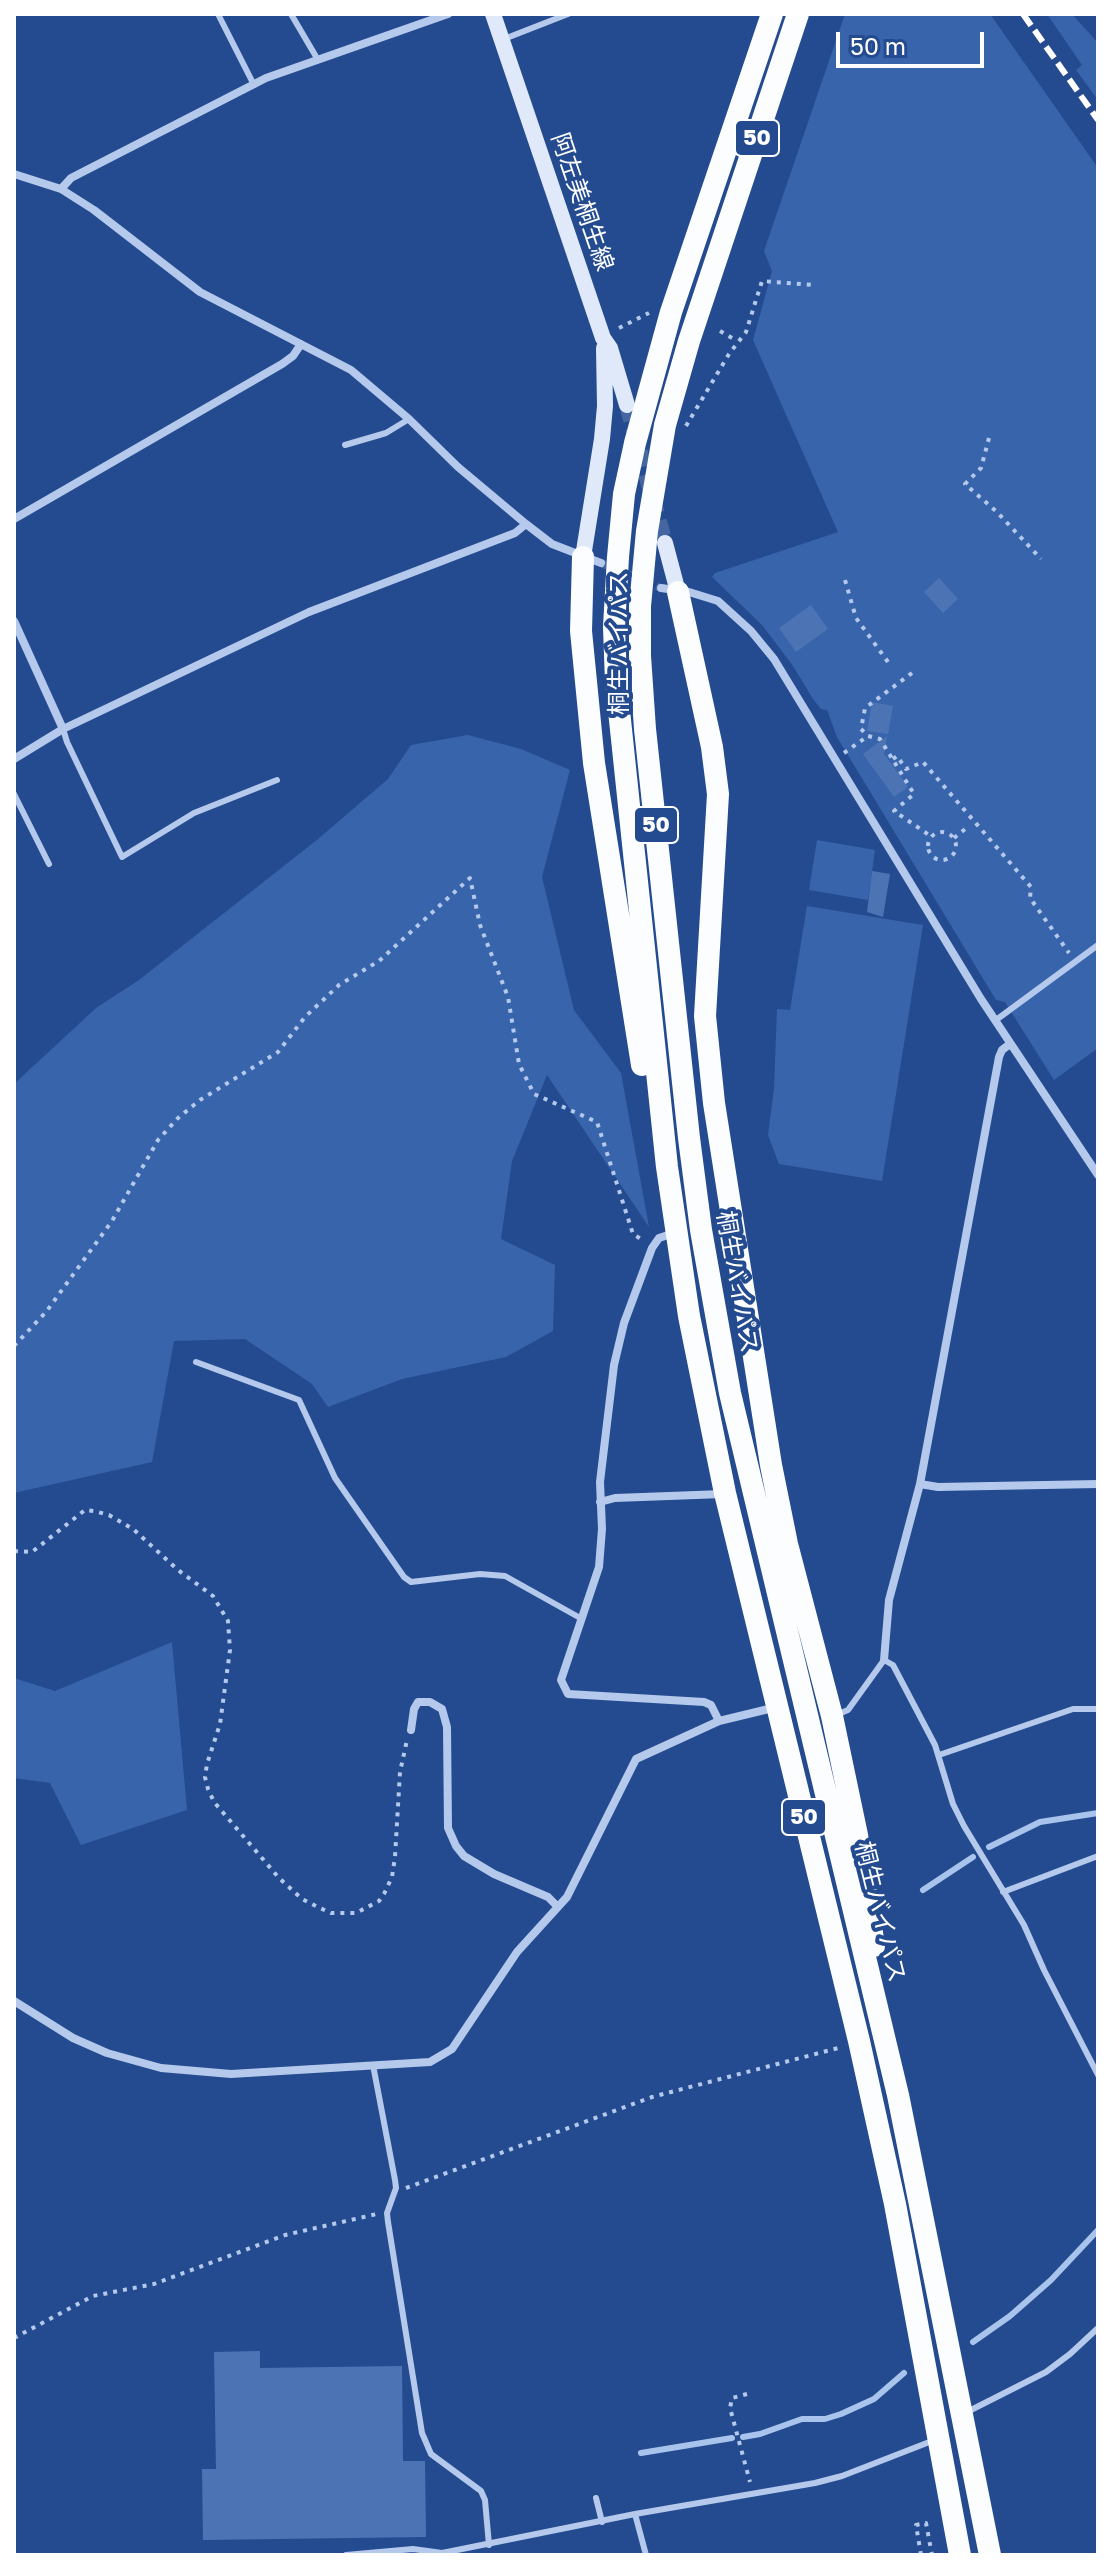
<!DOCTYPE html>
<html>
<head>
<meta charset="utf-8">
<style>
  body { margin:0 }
  #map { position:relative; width:1112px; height:2569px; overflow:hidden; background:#244b8f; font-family:"Golos Text",sans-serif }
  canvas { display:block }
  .frame { position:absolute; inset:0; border:16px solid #fff; pointer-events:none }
  .scale { position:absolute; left:836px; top:32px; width:148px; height:36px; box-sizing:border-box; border:4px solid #fff; border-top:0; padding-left:10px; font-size:24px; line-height:28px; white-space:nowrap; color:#fff; -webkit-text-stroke:6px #244b8f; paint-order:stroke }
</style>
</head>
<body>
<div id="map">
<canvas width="1112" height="2569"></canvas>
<div class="frame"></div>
<div class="scale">50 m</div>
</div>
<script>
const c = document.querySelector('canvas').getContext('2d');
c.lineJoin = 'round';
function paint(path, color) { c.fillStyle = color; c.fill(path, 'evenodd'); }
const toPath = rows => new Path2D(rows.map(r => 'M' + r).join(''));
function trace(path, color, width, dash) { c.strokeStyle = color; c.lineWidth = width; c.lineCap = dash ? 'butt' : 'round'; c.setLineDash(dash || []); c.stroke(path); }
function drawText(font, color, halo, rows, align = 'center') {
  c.font = font + ' "Golos Text","Noto Sans JP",sans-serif'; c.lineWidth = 8; c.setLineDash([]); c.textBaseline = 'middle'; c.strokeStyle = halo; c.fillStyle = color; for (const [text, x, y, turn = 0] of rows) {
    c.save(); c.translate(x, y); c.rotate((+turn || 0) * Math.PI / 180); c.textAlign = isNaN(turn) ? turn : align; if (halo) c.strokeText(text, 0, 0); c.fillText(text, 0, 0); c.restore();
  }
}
paint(toPath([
  [845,14,990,14,1098,168,1098,1048,1054,1080,1005,1002,996,1000,837,737,827,710,821,709,813,699,793,666,762,625,712,577,715,573,838,532,753,340,772,271,764,251],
  [1047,14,1072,14,1098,43,1098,100,1076,70,1082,65],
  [468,735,521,749,570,770,542,877,574,1010,621,1073,649,1227,547,1075,512,1161,501,1239,555,1265,553,1331,506,1357,402,1379,328,1407,312,1384,245,1339,174,1341,152,1462,14,1493,14,1084,96,1008,139,980,318,839,388,779,411,745],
  [817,840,875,850,868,900,809,890],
  [807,906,923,925,882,1181,779,1164,768,1135,774,1089,777,1009,790,1010],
  [172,1642,187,1810,81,1845,50,1783,14,1778,14,1678,55,1691]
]), '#3864ac');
trace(toPath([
  [989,1847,1040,1822,1098,1813],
  [923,1890,973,1857],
  [973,2342,1010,2316,1051,2280,1098,2230],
  [743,2437,760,2434,802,2419,825,2419,841,2414,874,2399,904,2373],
  [641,2453,732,2438]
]), '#a8c3ec', 6);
paint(toPath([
  [939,578,958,599,943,613,924,592],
  [811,605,828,629,796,652,779,628],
  [872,702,893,706,888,734,867,731],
  [887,736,884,754,908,787,894,797,863,754],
  [872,871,890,874,883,917,867,912],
  [260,2351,260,2368,402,2366,403,2461,425,2461,426,2537,203,2540,202,2469,216,2469,214,2352]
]), '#4c74b5');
trace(toPath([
  [601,563,661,588]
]), '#4566a0', 8, [8, 4]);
trace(toPath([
  [627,405,665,543]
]), '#4566a0', 16, [16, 8]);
trace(toPath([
  [619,328,649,313],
  [720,331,737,341],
  [686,426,729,354,746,332,762,281,814,285],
  [989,438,981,468,965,484,997,512,1041,559],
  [845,580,856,618,888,662],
  [912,673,865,708,861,729,868,736,880,739,914,794,894,811,932,837],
  [844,753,868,736],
  [893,759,897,756,906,769,923,762,1031,887,1030,898,1069,953],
  '928 846a14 14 0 1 1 28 0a14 14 0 1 1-28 0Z',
  [954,838,969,826],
  [14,1346,46,1312,112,1221,158,1140,178,1118,200,1100,278,1052,305,1017,339,985,379,961,470,878,480,925,508,997,519,1064,534,1094,597,1122,633,1234,644,1241],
  [14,1551,32,1552,85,1510,94,1511,109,1515,133,1529,178,1570,213,1596,228,1621,230,1650,220,1724,207,1764,205,1777,208,1789,214,1802,279,1878,302,1899,320,1908,331,1913,356,1913,379,1901,384,1894,392,1877,395,1857,400,1772,407,1740],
  [406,2188,652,2097,842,2047],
  [14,2338,93,2296,154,2284,285,2235,377,2214],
  [747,2394,732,2398,730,2408,750,2482],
  [921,2555,916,2525,926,2523,932,2555]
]), '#b4c9eb', 4, [4, 6]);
trace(toPath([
  [218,14,254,85],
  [291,14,318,60],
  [504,39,568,14],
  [345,445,386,433,409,419],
  [63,729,67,742,122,857,194,813,277,780],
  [14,794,49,864],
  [996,1020,1098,945],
  [196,1362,299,1400,335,1478,404,1577,411,1582,480,1574,505,1576,582,1619],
  [836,1715,848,1710,884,1660,893,1665,935,1745,953,1804,964,1826,1024,1925,1044,1970,1098,2075],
  [939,1755,1073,1709,1098,1709],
  [1003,1892,1098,1856],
  [373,2065,395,2180,396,2188,387,2213,388,2222,422,2433,431,2454,481,2491,485,2500,489,2545],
  [967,2412,1046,2372,1070,2354,1098,2328],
  [596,2498,602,2522],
  [635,2514,646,2555],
  [346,2555,413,2549,442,2553,457,2550,635,2514,815,2483,842,2476,932,2441]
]), '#b4c9eb', 6);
trace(toPath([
  [14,174,61,189,94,210,200,292,351,370,409,419,458,467,526,524,552,544,601,563],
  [61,189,71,178,266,78,448,14],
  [14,519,282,364,293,356,301,344],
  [661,588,689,592,718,601,751,631,774,659,981,999,1098,1175],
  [14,621,63,729],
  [14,759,63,729,309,612,515,533,526,524],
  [674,1233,659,1238,652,1248,624,1323,614,1365,600,1482,602,1529,599,1567,561,1680,568,1694,704,1702,711,1705,719,1721],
  [920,1484,938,1487,1098,1484],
  [600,1502,615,1498,723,1494],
  [884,1660,889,1600,920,1484,999,1057,1002,1050,1010,1044],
  [411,1730,414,1709,418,1702,430,1702,442,1709,447,1727,448,1828,456,1846,464,1856,494,1874,548,1897,558,1907],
  [14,2001,73,2038,107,2053,161,2068,231,2074,430,2062,452,2049,517,1952,567,1897,636,1759,719,1721,777,1707]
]), '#b4c9eb', 8);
trace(toPath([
  [493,14,603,338,610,348,627,405],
  [665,543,678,592],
  [583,557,602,439,605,406,604,348]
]), '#e0e9f9', 16);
trace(toPath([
  [772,14,671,312,635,443,624,494,618,557,614,627,616,682,667,1167,689,1316,725,1493,859,2041,895,2204,960,2555],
  [798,14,689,341,665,425,647,531,640,606,640,656,645,729,689,1138,701,1230,730,1393,898,2095,990,2555],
  [583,557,581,631,594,763,642,1065],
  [678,592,712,747,718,794,705,1016,714,1103,771,1465,787,1544,832,1716,857,1835,874,1946]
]), '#fcfdff', 22);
trace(toPath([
  [1023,14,1098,120]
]), '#fff', 6, [14, 6]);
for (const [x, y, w] of [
  [757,138,44],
  [656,825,44],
  [804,1817,44]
]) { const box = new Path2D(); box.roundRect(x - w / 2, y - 18, w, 36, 6); c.fillStyle = '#244b8f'; c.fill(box); trace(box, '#fff', 2); }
drawText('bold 22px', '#fff', null, [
  ["50",757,138],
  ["50",656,825],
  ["50",804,1817]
]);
drawText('24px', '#fff', '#244b8f', [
  ["阿左美桐生線",582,202,71],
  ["桐生バイパス",619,643,-90],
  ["桐生バイパス",737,1282,80],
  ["桐生バイパス",880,1912,76]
]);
</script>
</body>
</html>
